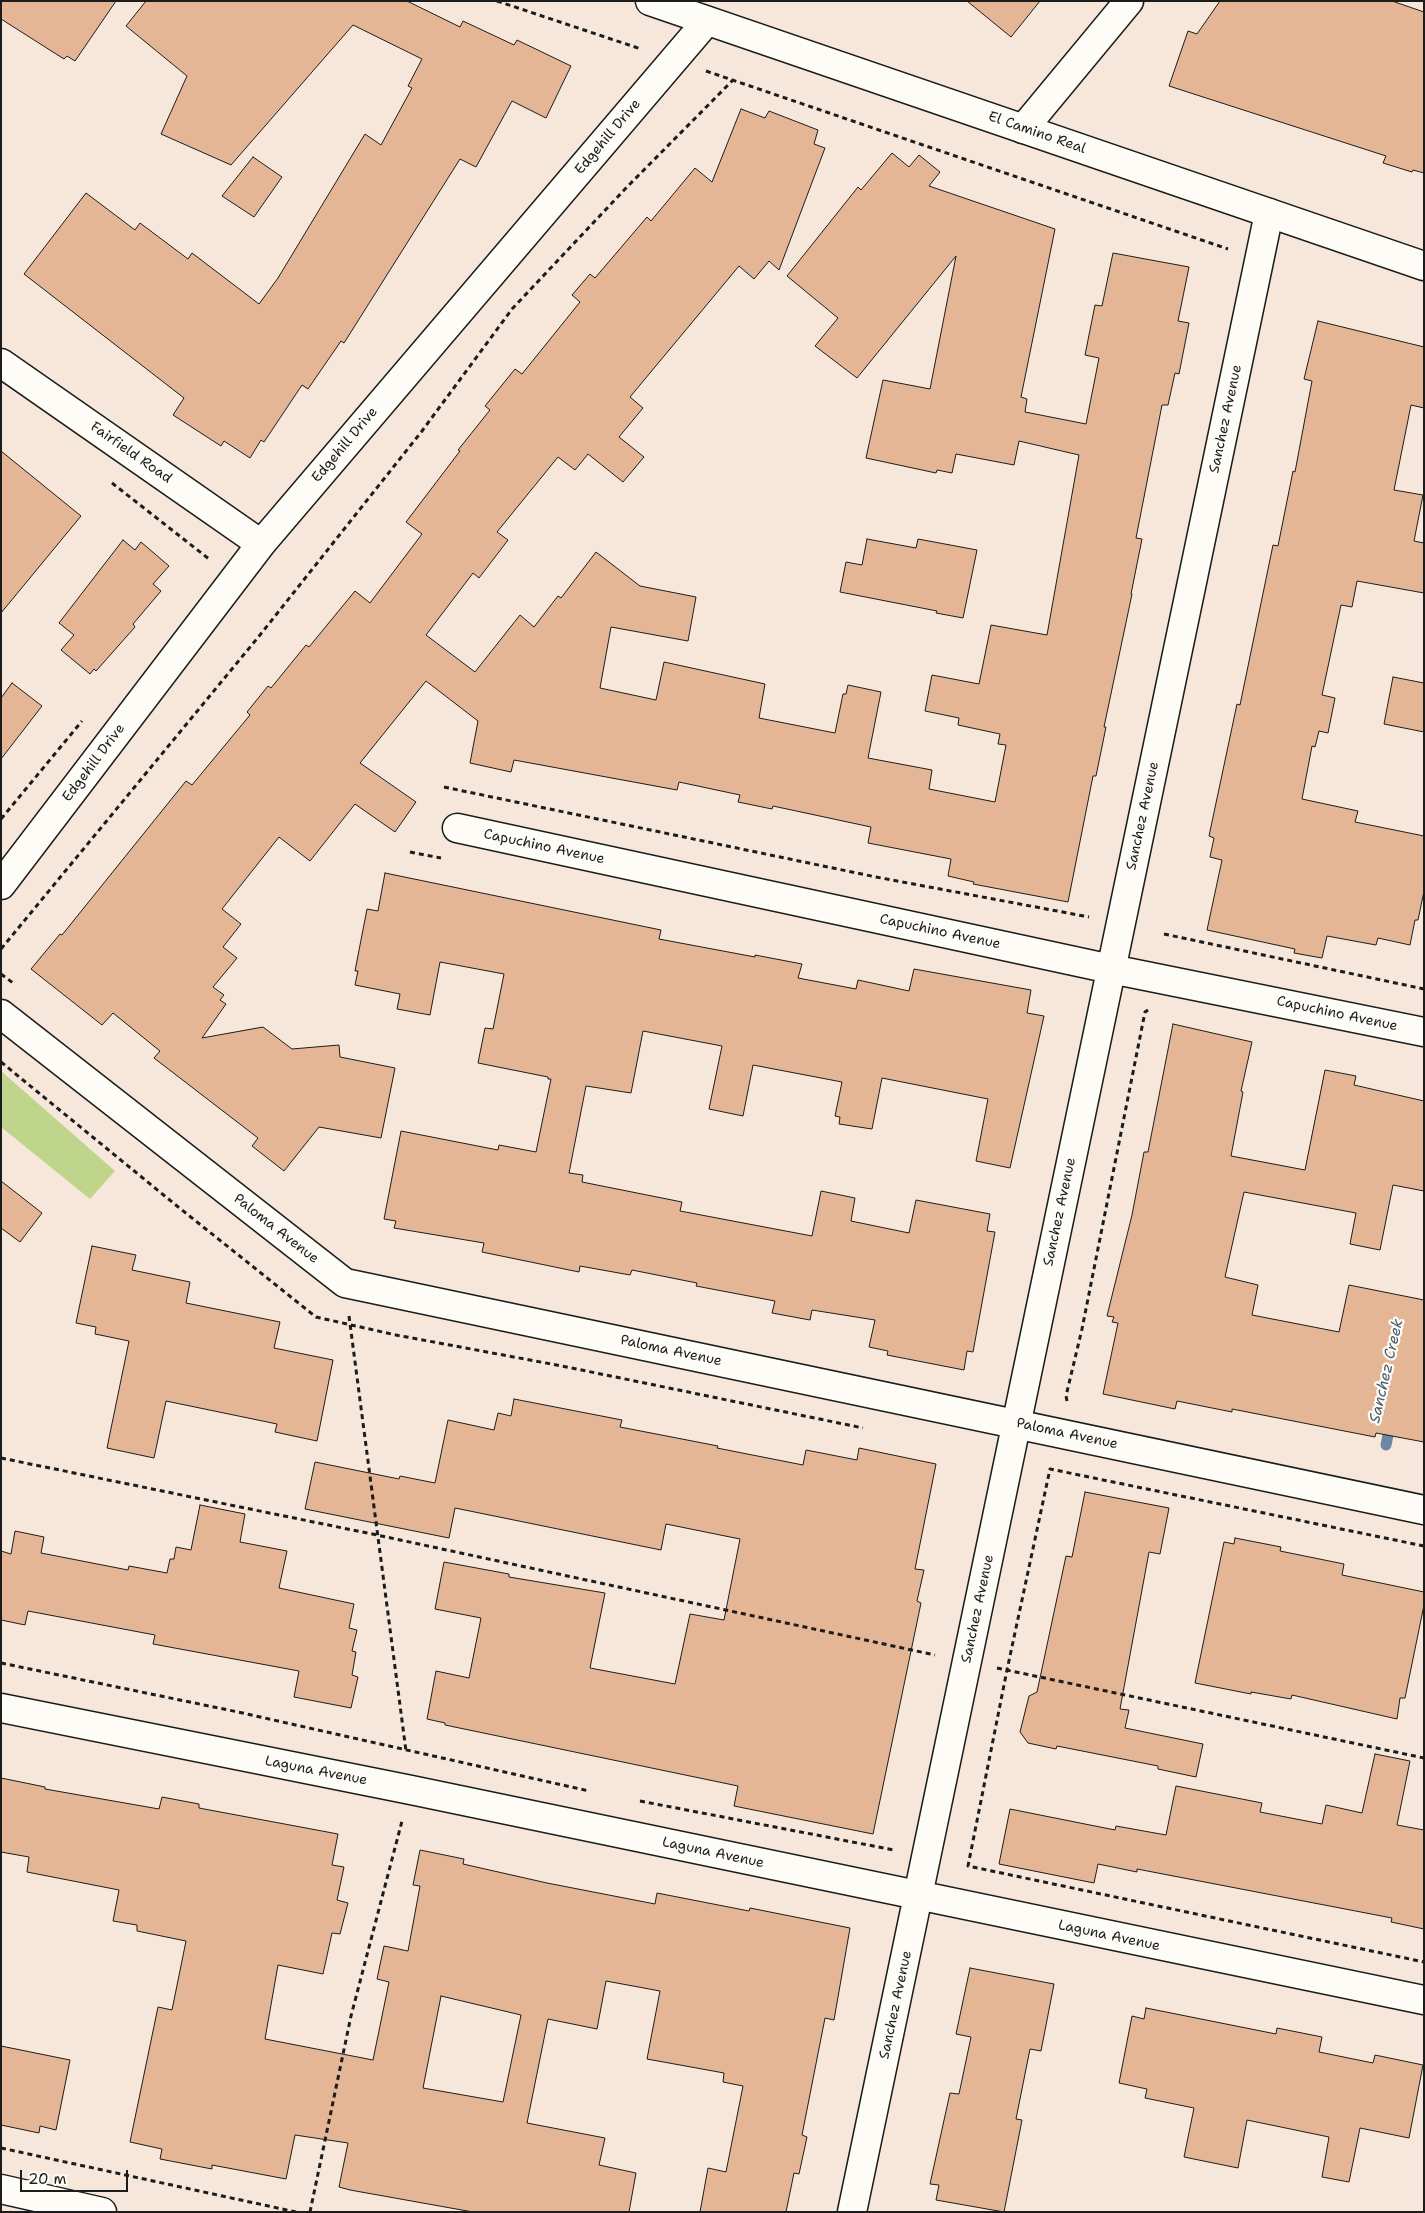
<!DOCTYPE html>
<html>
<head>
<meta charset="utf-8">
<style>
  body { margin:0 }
  #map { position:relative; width:1425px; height:2213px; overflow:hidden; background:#f6e7da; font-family:"Shantell Sans",sans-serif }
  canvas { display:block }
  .frame { position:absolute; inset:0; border:2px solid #1c1c1c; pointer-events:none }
  .scale { position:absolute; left:20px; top:2170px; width:108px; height:22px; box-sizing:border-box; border:2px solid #1c1c1c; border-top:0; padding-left:6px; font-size:15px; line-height:18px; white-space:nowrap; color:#1c1c1c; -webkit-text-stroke:4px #fdfcf7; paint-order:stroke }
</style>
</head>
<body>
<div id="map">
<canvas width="1425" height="2213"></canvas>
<div class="frame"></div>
<div class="scale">20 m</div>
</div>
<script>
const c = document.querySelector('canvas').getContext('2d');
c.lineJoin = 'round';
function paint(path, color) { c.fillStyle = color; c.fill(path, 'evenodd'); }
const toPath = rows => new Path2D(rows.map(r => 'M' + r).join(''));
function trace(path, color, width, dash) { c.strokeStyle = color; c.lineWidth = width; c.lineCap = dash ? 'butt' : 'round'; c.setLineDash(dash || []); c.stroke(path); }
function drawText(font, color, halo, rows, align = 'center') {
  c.font = font + ' "Shantell Sans",sans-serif'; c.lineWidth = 4.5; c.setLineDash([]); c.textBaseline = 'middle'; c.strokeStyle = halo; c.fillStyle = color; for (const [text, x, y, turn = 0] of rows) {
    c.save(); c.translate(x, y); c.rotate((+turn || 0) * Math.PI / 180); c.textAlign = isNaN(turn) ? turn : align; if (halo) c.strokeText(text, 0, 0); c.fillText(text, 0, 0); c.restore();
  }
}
paint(toPath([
  [1,1071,115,1171,90,1199,1,1127]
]), '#bfd58b');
trace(toPath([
  [1386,1445,1391,1420]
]), '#6c88a3', 11);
const building = toPath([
  [1,1,116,1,75,61,67,56,64,59,1,19,1,1],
  [146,1,407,1,460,27,463,21,514,45,517,40,571,66,546,118,512,101,476,167,460,159,344,343,341,341,308,389,302,385,264,442,261,440,250,458,224,441,221,446,173,415,184,398,24,274,86,193,135,230,140,223,188,259,192,253,259,304,278,278,365,134,381,145,412,88,408,86,422,59,353,25,231,165,161,134,187,76,126,26,146,1],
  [967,1,1040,1,1011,37,967,1],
  [1220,1,1392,1,1424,12,1424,173,1413,170,1412,172,1383,163,1386,156,1169,86,1188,31,1197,34,1220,1],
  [741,109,765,118,769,111,818,130,814,144,825,148,779,270,769,261,754,279,739,266,630,397,643,408,619,437,644,457,623,482,588,454,575,470,558,457,497,532,508,540,479,578,473,573,426,635,475,672,520,615,534,627,558,596,561,598,596,552,640,586,696,597,688,641,611,627,600,688,656,700,664,662,765,684,759,718,835,733,843,694,846,694,848,685,881,692,868,758,932,770,929,789,995,802,1006,745,998,744,1000,734,958,725,959,718,925,711,932,675,979,684,991,625,1047,635,1079,455,1019,441,1014,465,956,454,952,473,937,470,936,473,866,458,883,380,930,389,956,256,857,378,815,346,838,318,787,276,858,187,861,190,892,153,909,167,919,155,940,172,929,186,1055,229,1021,397,1027,399,1025,412,1086,424,1099,358,1085,355,1095,305,1102,306,1113,253,1189,267,1178,321,1189,323,1179,374,1175,373,1168,405,1162,405,1136,538,1142,539,1131,594,1132,594,1104,727,1106,727,1096,776,1093,776,1068,902,973,884,974,882,948,876,951,859,868,843,871,827,773,806,772,809,738,802,740,795,679,782,677,790,514,760,511,772,470,763,478,721,426,681,360,763,416,802,395,832,355,804,310,861,279,837,222,909,241,924,223,947,237,958,213,987,224,995,220,1000,226,1004,202,1038,263,1027,292,1049,339,1045,340,1057,395,1068,381,1138,319,1127,284,1171,252,1146,258,1138,154,1058,160,1051,113,1013,102,1025,31,969,60,934,62,935,186,781,192,785,250,715,247,712,268,686,271,688,306,645,309,647,355,591,370,603,422,534,406,522,460,451,458,450,490,410,485,406,515,369,522,374,580,302,572,295,590,274,595,278,647,217,651,221,695,168,712,182,741,109],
  [253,157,282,177,254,217,222,196,253,157],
  [1318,321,1424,347,1424,408,1411,405,1394,490,1423,495,1414,541,1424,543,1424,593,1357,581,1352,607,1341,605,1322,695,1335,698,1328,733,1319,731,1315,747,1312,746,1302,799,1358,811,1355,822,1424,836,1424,891,1418,920,1415,920,1410,945,1378,938,1376,945,1327,936,1322,958,1294,953,1295,949,1207,930,1222,860,1210,857,1214,838,1209,836,1237,704,1240,705,1273,545,1278,546,1293,471,1295,472,1312,381,1304,379,1318,321],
  [1,451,81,516,1,613,1,451],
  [867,539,916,548,918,539,977,550,963,618,936,613,937,611,840,592,846,562,862,565,867,539],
  [123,540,135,550,141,542,169,566,153,584,161,591,133,624,135,627,96,671,94,669,90,674,61,650,74,635,59,623,123,540],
  [1393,677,1424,683,1424,732,1384,724,1393,677],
  [12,683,42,706,1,759,1,698,12,683],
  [385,873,661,930,659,939,755,957,755,955,802,964,798,978,856,989,858,980,909,991,914,969,1031,990,1027,1013,1044,1016,1010,1168,976,1161,988,1099,882,1078,872,1129,839,1124,840,1117,835,1116,842,1082,753,1065,743,1116,709,1109,722,1046,643,1031,631,1093,586,1086,569,1173,583,1175,582,1182,682,1202,680,1211,812,1236,821,1191,855,1198,851,1221,909,1233,916,1200,990,1214,987,1231,995,1232,973,1352,967,1351,964,1370,887,1355,888,1351,869,1347,875,1320,812,1310,810,1320,772,1313,775,1301,696,1286,697,1283,632,1270,630,1275,580,1266,579,1272,482,1252,484,1243,394,1228,396,1221,384,1219,401,1131,498,1150,499,1145,536,1152,551,1079,548,1079,548,1077,478,1063,485,1028,493,1029,504,974,440,962,430,1015,397,1009,400,994,355,985,358,971,355,971,367,909,378,911,385,873],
  [1173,1024,1252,1042,1241,1091,1243,1092,1231,1156,1305,1170,1325,1070,1356,1076,1354,1085,1424,1101,1424,1191,1393,1185,1380,1250,1350,1244,1356,1213,1244,1192,1225,1277,1258,1285,1252,1315,1339,1332,1349,1285,1424,1300,1424,1442,1376,1433,1375,1437,1232,1409,1232,1412,1177,1401,1175,1409,1103,1394,1118,1323,1112,1322,1114,1317,1107,1316,1132,1215,1144,1152,1148,1152,1173,1024],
  [1,1181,42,1213,20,1242,1,1228,1,1181],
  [92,1246,136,1255,132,1270,190,1282,186,1303,280,1322,274,1348,333,1360,317,1441,275,1432,277,1424,166,1401,154,1458,107,1448,129,1341,95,1334,96,1327,76,1323,92,1246],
  [514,1399,622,1420,620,1427,718,1446,717,1448,803,1465,806,1450,857,1460,859,1448,936,1464,915,1569,924,1570,917,1601,921,1603,873,1834,734,1806,738,1786,445,1725,445,1723,427,1719,436,1671,469,1678,481,1618,435,1609,444,1562,509,1574,509,1577,605,1593,590,1668,675,1684,690,1614,724,1620,740,1539,666,1524,661,1550,455,1508,449,1538,305,1509,315,1462,399,1479,400,1476,435,1483,448,1420,494,1430,498,1413,511,1416,514,1399],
  [1085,1492,1169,1508,1160,1554,1149,1552,1120,1709,1129,1710,1125,1728,1203,1744,1196,1777,1158,1769,1158,1766,1057,1746,1056,1749,1028,1743,1020,1732,1029,1696,1037,1692,1066,1556,1072,1557,1085,1492],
  [200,1505,245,1514,240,1542,287,1551,279,1588,354,1604,349,1628,357,1630,352,1651,356,1652,352,1675,358,1677,351,1708,294,1697,299,1671,153,1644,155,1635,28,1611,25,1625,1,1620,1,1551,11,1554,15,1531,44,1537,41,1553,128,1570,129,1566,167,1573,170,1559,174,1559,176,1547,191,1550,200,1505],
  [1235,1538,1281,1547,1280,1551,1344,1564,1342,1575,1424,1592,1424,1605,1405,1698,1400,1698,1397,1719,1292,1695,1291,1699,1251,1692,1251,1694,1195,1683,1224,1542,1234,1544,1235,1538],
  [1375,1754,1410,1761,1397,1825,1424,1830,1424,1929,1391,1922,1392,1918,1137,1869,1137,1872,1098,1864,1094,1883,999,1864,1010,1809,1115,1830,1116,1826,1166,1835,1176,1786,1262,1803,1260,1812,1322,1824,1326,1805,1362,1813,1375,1754],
  [1,1778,45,1787,45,1789,159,1809,162,1797,199,1804,199,1808,338,1834,332,1865,344,1867,337,1900,348,1903,340,1934,332,1933,323,1974,278,1965,265,2039,373,2060,389,1982,377,1979,384,1946,408,1951,420,1886,413,1885,420,1850,464,1859,463,1864,547,1883,655,1904,657,1893,749,1911,750,1908,850,1928,834,2020,825,2018,802,2135,807,2137,799,2174,794,2173,786,2212,700,2212,708,2168,726,2172,743,2086,723,2082,724,2073,647,2059,660,1991,606,1981,597,2029,548,2019,527,2123,605,2138,599,2165,636,2173,629,2212,473,2212,350,2190,339,2187,348,2143,295,2135,286,2179,212,2165,212,2169,160,2159,162,2149,130,2142,158,2007,172,2010,186,1941,137,1931,137,1925,113,1921,119,1890,27,1872,29,1857,1,1852,1,1778],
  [441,1996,521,2015,503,2102,423,2088,441,1996],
  [970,1968,1054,1984,1041,2051,1030,2049,1016,2119,1022,2120,1004,2212,936,2200,939,2185,930,2184,950,2093,959,2094,971,2037,956,2034,970,1968],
  [1146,2008,1276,2034,1277,2028,1322,2037,1319,2052,1373,2063,1375,2055,1423,2065,1409,2138,1360,2128,1349,2182,1322,2177,1329,2137,1247,2120,1238,2168,1184,2157,1194,2108,1145,2098,1147,2089,1119,2083,1132,2016,1144,2019,1146,2008],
  [1,2046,70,2060,56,2130,40,2126,39,2133,1,2125,1,2046]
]);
paint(building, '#e5b695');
trace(building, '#1c1c1c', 1);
const minor = toPath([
  [1023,129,1129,1],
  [1,363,261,544],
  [457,828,1111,969,1424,1032],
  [1,885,261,544,707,21],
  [1,1014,345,1283,1424,1510],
  [1,1708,411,1790,1424,2000],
  [1,2189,102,2212],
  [852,2212,1269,213]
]);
const primary = toPath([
  [650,1,1424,266]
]);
trace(minor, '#1c1c1c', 31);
trace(primary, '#1c1c1c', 31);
trace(toPath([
  [497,1,641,49],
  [706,71,1228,249],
  [112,483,209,559],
  [444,787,876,877,1089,917],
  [1,819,82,721],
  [410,852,441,858],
  [1164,934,1424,989],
  [1,949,260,635,422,431,512,309,627,187,733,80],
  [1,974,13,983],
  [1,1062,177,1206,316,1317,396,1335,562,1366,863,1428],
  [349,1316,406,1751],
  [1067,1401,1066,1396,1082,1329,1145,1012,1148,1010],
  [1,1458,377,1535,935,1655],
  [1424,1546,1050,1469,1007,1670,968,1866,1424,1962],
  [1,1663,238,1712,589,1791],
  [997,1668,1424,1758],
  [640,1801,894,1850],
  [1,2148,296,2212],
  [310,2212,351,2016,402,1821]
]), '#1c1c1c', 3, [5, 4]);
trace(minor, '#fdfcf7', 28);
trace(primary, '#fdfcf7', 28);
drawText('14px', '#1c1c1c', '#fdfcf7', [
  ["El Camino Real",1037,133,19],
  ["Edgehill Drive",608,137,-50],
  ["Sanchez Avenue",1226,419,-78],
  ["Edgehill Drive",345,445,-50],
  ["Fairfield Road",131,453,35],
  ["Edgehill Drive",94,763,-53],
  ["Sanchez Avenue",1143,816,-78],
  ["Capuchino Avenue",544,847,12],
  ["Capuchino Avenue",940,932,12],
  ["Capuchino Avenue",1337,1014,12],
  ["Sanchez Avenue",1060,1212,-78],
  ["Paloma Avenue",276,1229,38],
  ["Paloma Avenue",671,1351,12],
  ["Paloma Avenue",1067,1434,12],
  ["Sanchez Avenue",978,1609,-78],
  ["Laguna Avenue",316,1771,11],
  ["Laguna Avenue",713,1853,12],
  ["Laguna Avenue",1109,1936,12],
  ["Sanchez Avenue",896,2005,-78]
]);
drawText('italic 15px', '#4b5b6b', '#fdfcf7', [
  ["Sanchez Creek",1387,1371,-77]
]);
</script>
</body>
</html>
